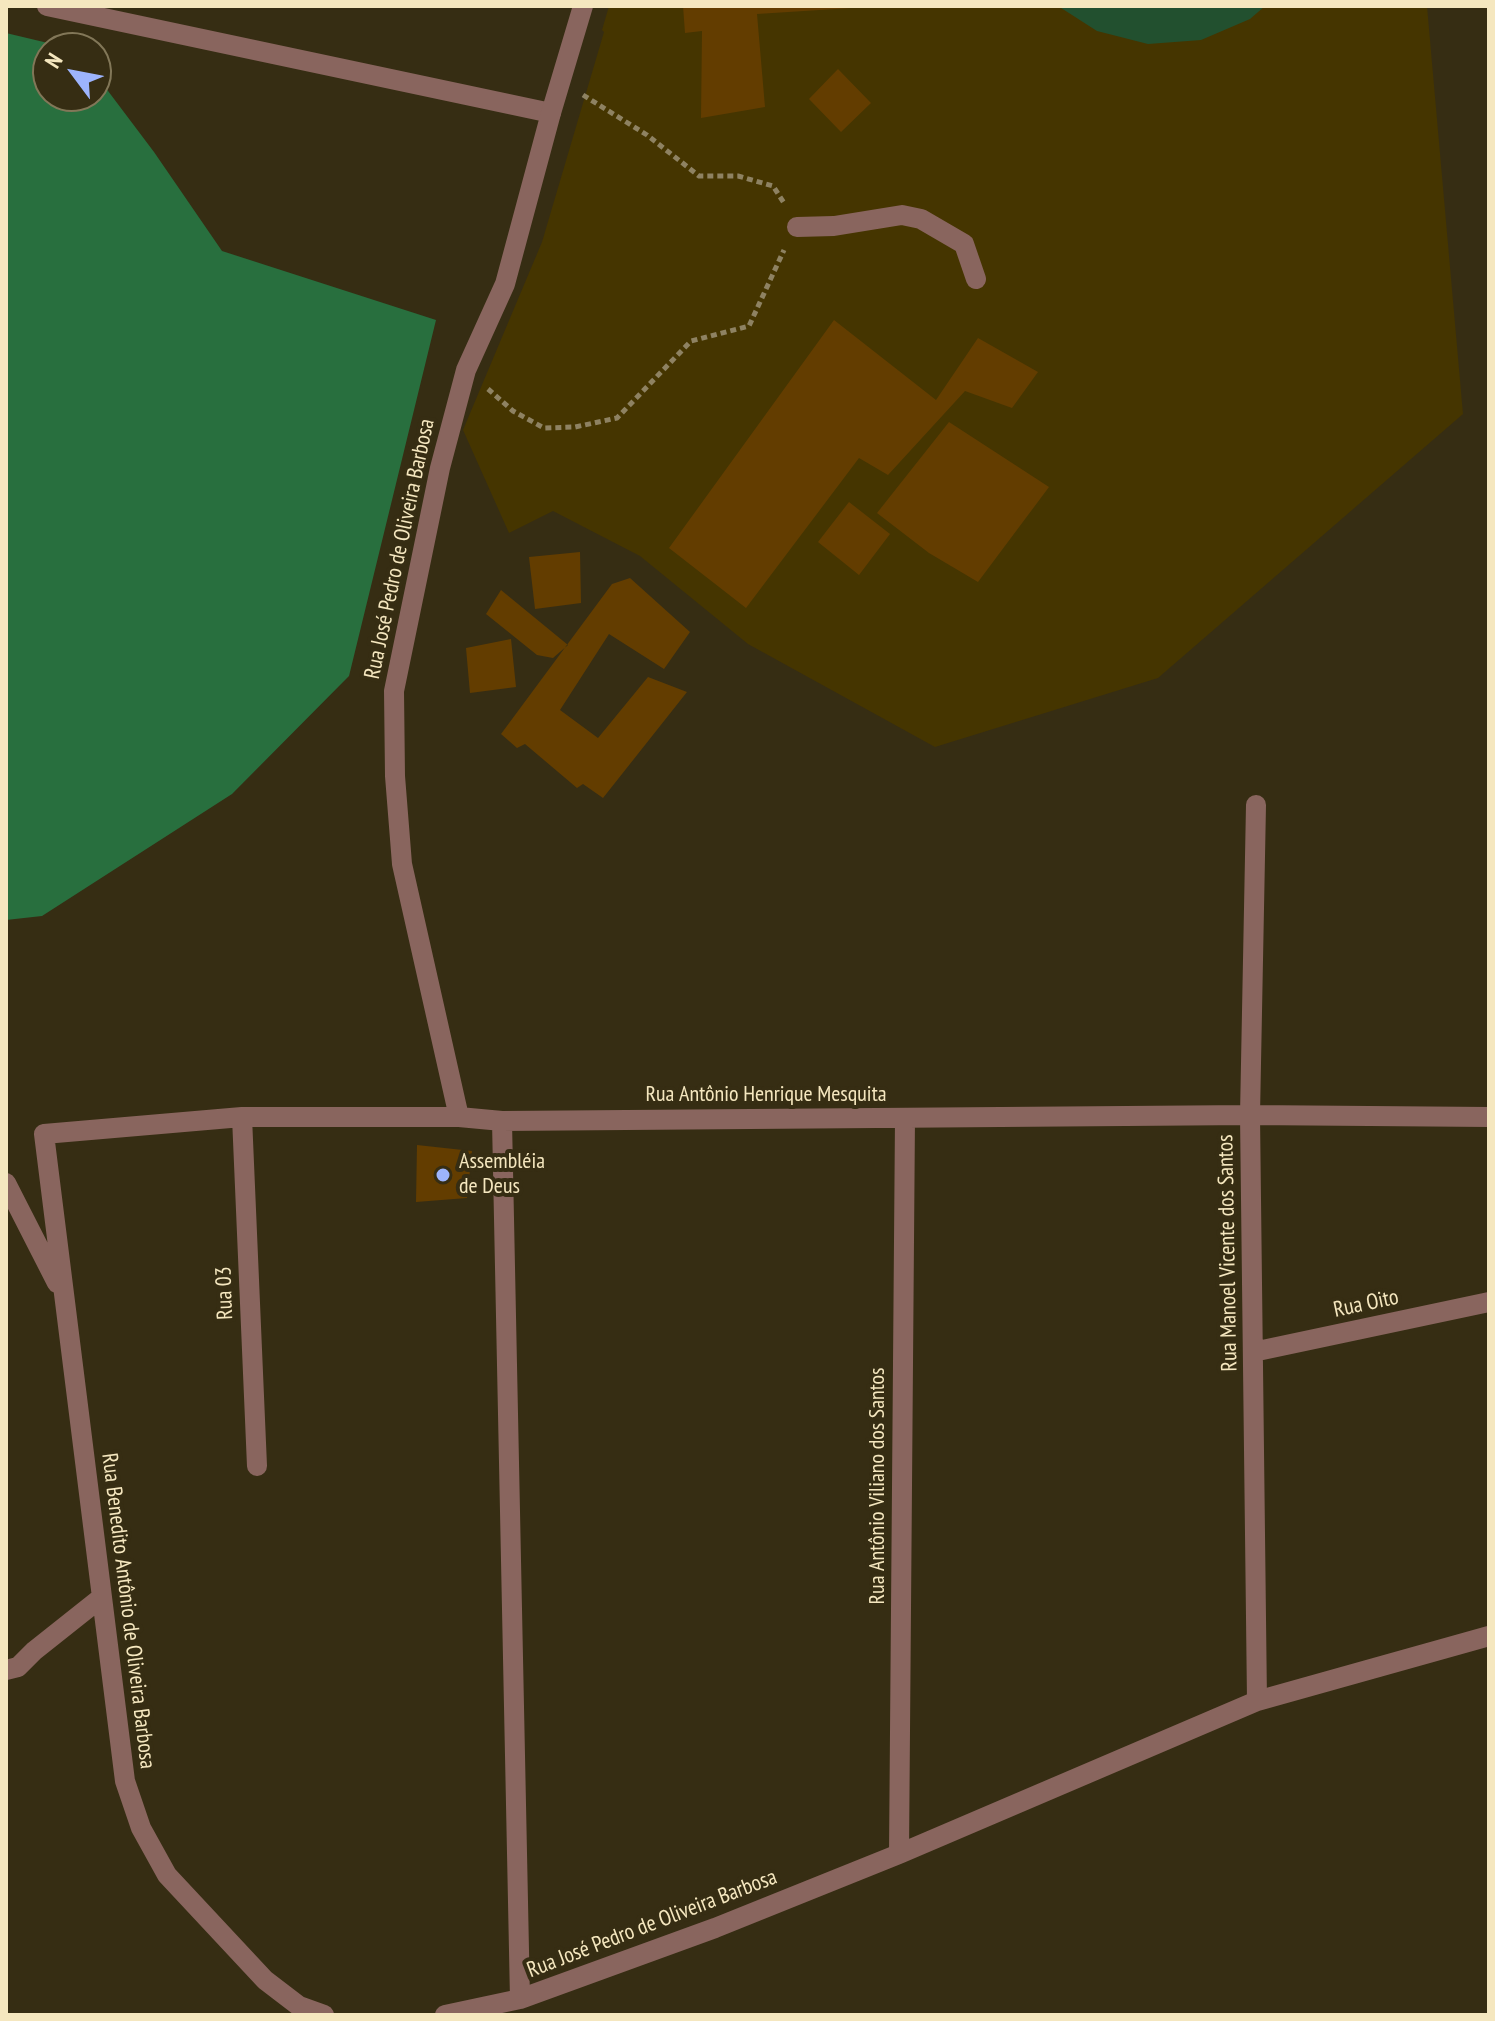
<!DOCTYPE html>
<html>
<head>
<meta charset="utf-8">
<style>
  body { margin:0 }
  #map { position:relative; width:1495px; height:2021px; overflow:hidden; background:#362d13; font-family:"PT Sans Narrow",sans-serif }
  canvas { display:block }
  .frame { position:absolute; inset:0; border:8px solid #f5e7bf; pointer-events:none }
  .north { position:absolute; left:32px; top:32px; width:80px; height:80px; box-sizing:border-box; background:#362d13; border:2px solid #827758; border-radius:50%; rotate:302deg; font-size:22px; font-weight:700; line-height:32px; text-align:center; color:#f5e7bf }
  .north::after { content:''; display:block; margin:auto; width:28px; height:36px; background:#9db4fd; clip-path:polygon(50% 0,100% 100%,50% 72%,0 100%) }
</style>
</head>
<body>
<div id="map">
<canvas width="1495" height="2021"></canvas>
<div class="frame"></div>
<div class="north">N</div>
</div>
<script>
const c = document.querySelector('canvas').getContext('2d');
c.lineJoin = 'round';
function paint(path, color) { c.fillStyle = color; c.fill(path, 'evenodd'); }
const toPath = rows => new Path2D(rows.map(r => 'M' + r).join(''));
function trace(path, color, width, dash) { c.strokeStyle = color; c.lineWidth = width; c.lineCap = dash ? 'butt' : 'round'; c.setLineDash(dash || []); c.stroke(path); }
function drawText(font, color, halo, rows, align = 'center') {
  c.font = font + ' "PT Sans Narrow",sans-serif'; c.lineWidth = 8; c.setLineDash([]); c.textBaseline = 'middle'; c.strokeStyle = halo; c.fillStyle = color; for (const [text, x, y, turn = 0] of rows) {
    c.save(); c.translate(x, y); c.rotate((+turn || 0) * Math.PI / 180); c.textAlign = isNaN(turn) ? turn : align; if (halo) c.strokeText(text, 0, 0); c.fillText(text, 0, 0); c.restore();
  }
}
paint(toPath([
  [609,6,1427,6,1463,414,1158,678,935,747,748,644,640,556,553,511,509,533,463,430,542,242,604,32,602,30]
]), '#453500');
paint(toPath([
  [1058,6,1265,6,1250,19,1201,40,1148,44,1097,31]
]), '#22502f');
paint(toPath([
  [6,33,69,48,48,48,48,96,96,96,96,75,154,152,222,251,436,320,349,676,232,794,42,916,6,920]
]), '#286f3e');
paint(toPath([
  [683,6,851,6,851,8,757,14,765,107,701,118,702,31,685,33],
  [838,69,871,103,841,132,809,99],
  [834,320,936,400,978,338,1038,372,1012,408,965,391,888,475,859,458,746,608,669,548],
  [949,422,1049,487,978,582,929,553,877,513],
  [849,502,890,534,859,575,818,542],
  [580,552,581,603,535,609,529,557],
  [630,578,690,632,664,669,609,634,560,710,598,738,648,677,687,692,603,798,583,784,577,788,525,744,517,748,501,734,612,584],
  [501,590,568,645,553,658,537,655,486,614],
  [511,639,516,687,470,693,466,648],
  [417,1145,472,1151,467,1198,416,1202]
]), '#633d00');
trace(toPath([
  [583,95,647,135,699,176,738,176,773,186,784,203],
  [488,389,513,411,544,428,575,427,617,418,691,341,749,326,784,250]
]), '#8e8262', 5, [6, 4]);
trace(toPath([
  [47,6,551,113],
  [797,227,834,226,902,215,921,219,964,244,976,279]
]), '#89655e', 20);
trace(toPath([
  [1256,805,1250,1115,1257,1701],
  [242,1117,257,1466],
  [459,1117,402,864,395,776,394,691,440,468,466,370,505,284,551,113,583,6],
  [502,1121,520,1999],
  [6,1183,57,1283],
  [1253,1352,1489,1302],
  [6,1670,18,1667,34,1651,102,1597],
  [899,1854,905,1118],
  [324,2015,299,2006,265,1980,167,1875,141,1828,125,1781,44,1134,242,1117,459,1117,502,1121,1250,1115,1489,1117],
  [445,2015,520,1999,715,1928,899,1854,1257,1701,1489,1636]
]), '#89655e', 20);
for (const [x, y, r, color] of [
  [443,1175,8,"#9db4fd"]
]) { const dot = new Path2D(); dot.arc(x, y, r, 0, 2 * Math.PI); c.fillStyle = color; c.fill(dot); trace(dot, '#362d13', 3); }
drawText('22px', '#f5e7bf', '#362d13', [
  ["Rua José Pedro de Oliveira Barbosa",400,549,-78],
  ["Rua Antônio Henrique Mesquita",766,1095],
  ["Rua Manoel Vicente dos Santos",1228,1253,-91],
  ["Rua 03",225,1293,-92],
  ["Rua Oito",1366,1304,-12],
  ["Rua Antônio Viliano dos Santos",878,1486,-90],
  ["Rua Benedito Antônio de Oliveira Barbosa",128,1611,83],
  ["Rua José Pedro de Oliveira Barbosa",652,1924,-21]
]);
drawText('22px', '#f5e7bf', '#362d13', [
  ["Assembléia",459,1162],
  ["de Deus",459,1187]
], 'left');
</script>
</body>
</html>
